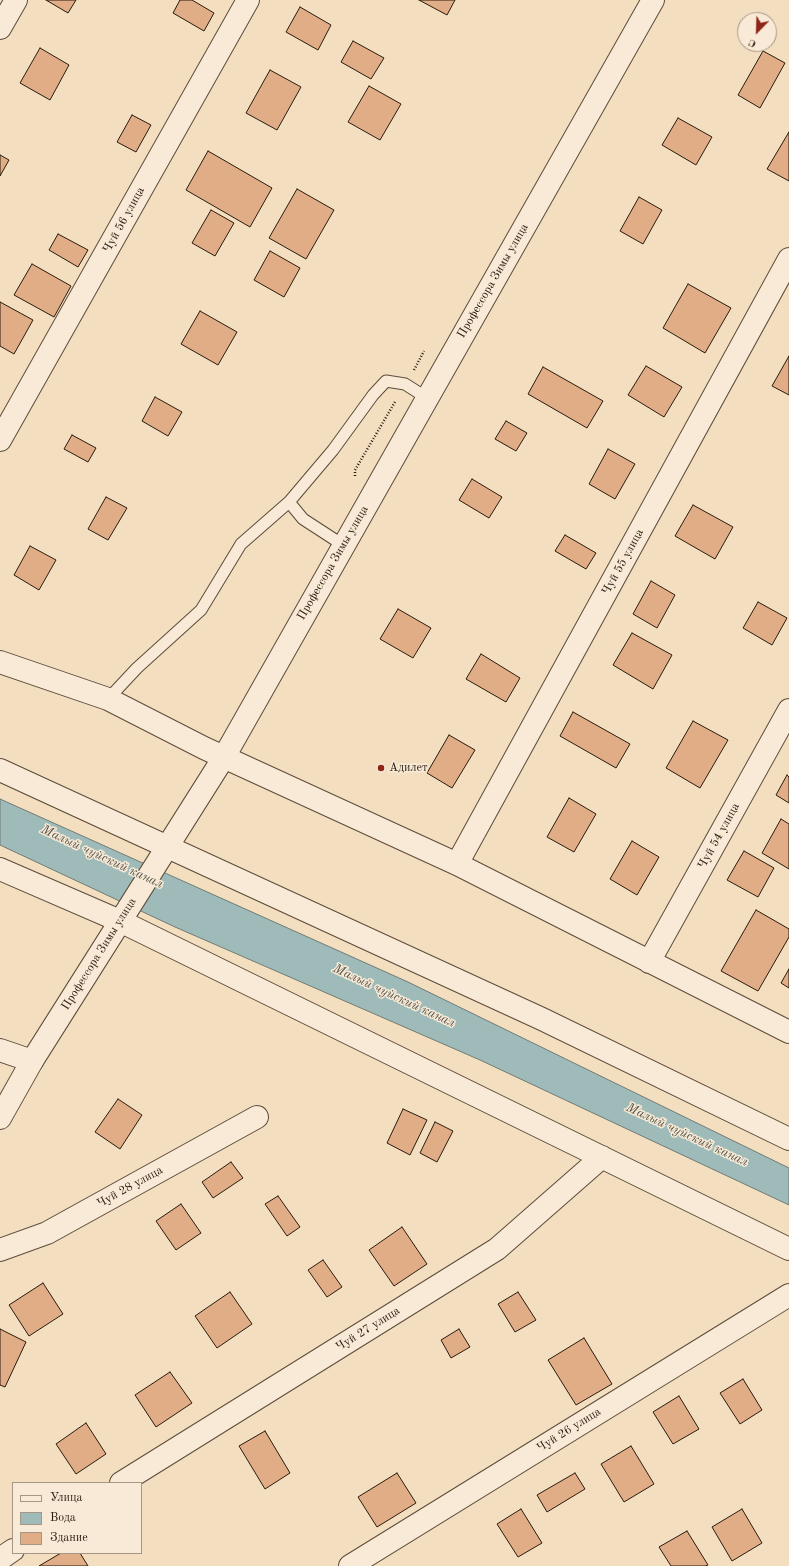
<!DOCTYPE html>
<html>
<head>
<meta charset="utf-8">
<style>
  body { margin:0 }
  #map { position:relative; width:789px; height:1566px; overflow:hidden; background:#f4dec0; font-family:"Old Standard TT",serif }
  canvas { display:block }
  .legend { position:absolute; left:12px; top:1482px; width:130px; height:72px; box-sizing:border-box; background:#f8ead6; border:1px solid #a59786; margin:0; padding:5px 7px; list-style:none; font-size:12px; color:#291b0e }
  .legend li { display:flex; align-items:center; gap:8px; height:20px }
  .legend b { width:20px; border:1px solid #a59786 }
  .north { position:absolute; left:737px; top:12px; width:40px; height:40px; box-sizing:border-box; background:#f8ead6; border:1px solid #a59786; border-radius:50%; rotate:203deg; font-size:11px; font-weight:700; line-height:16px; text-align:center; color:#291b0e }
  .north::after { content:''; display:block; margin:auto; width:14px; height:18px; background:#8f2418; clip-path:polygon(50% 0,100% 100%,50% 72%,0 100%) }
</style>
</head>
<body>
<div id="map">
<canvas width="789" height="1566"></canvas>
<ul class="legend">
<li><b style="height:5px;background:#f8ead6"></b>Улица</li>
<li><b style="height:11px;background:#9ebbba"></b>Вода</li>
<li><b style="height:11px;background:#e1ad86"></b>Здание</li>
</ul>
<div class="north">С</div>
</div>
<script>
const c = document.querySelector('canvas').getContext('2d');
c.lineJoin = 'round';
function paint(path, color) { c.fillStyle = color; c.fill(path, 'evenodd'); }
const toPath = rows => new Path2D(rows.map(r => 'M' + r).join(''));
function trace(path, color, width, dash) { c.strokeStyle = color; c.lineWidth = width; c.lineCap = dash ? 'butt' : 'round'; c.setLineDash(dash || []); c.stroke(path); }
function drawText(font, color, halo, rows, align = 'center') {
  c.font = font + ' "Old Standard TT",serif'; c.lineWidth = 3; c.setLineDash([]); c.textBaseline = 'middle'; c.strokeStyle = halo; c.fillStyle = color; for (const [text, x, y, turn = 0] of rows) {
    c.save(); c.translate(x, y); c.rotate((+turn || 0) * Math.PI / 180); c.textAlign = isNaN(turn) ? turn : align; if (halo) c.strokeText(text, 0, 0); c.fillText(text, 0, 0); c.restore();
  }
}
const water = toPath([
  [0,799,408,982,789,1168,789,1205,480,1060,175,927,0,845,0,799]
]);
paint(water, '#9ebbba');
trace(water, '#6f7b75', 1);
const building = toPath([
  [46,0,76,0,68,13,46,0],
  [180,0,192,0,214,13,204,31,173,13,180,0],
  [419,0,455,0,447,15,419,0],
  [300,7,331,25,318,50,286,32,300,7],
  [353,41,384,58,371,79,341,62,353,41],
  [40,48,69,65,50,100,20,83,40,48],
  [763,51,785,63,760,108,738,95,763,51],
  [270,70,301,87,277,130,246,113,270,70],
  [369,86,401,104,380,140,348,122,369,86],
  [132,115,151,125,136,152,117,142,132,115],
  [678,118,712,137,696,165,662,145,678,118],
  [789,132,789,181,767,169,789,132],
  [208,151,272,188,250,227,186,190,208,151],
  [0,155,9,160,0,176,0,155],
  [297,189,334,210,306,259,269,238,297,189],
  [639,197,662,210,643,244,620,231,639,197],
  [211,210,234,223,215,256,192,243,211,210],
  [58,234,88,250,78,267,49,250,58,234],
  [270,251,300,268,284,297,254,280,270,251],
  [32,264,71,286,54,317,14,295,32,264],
  [688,284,731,308,705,353,663,328,688,284],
  [0,302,33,320,14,354,0,346,0,302],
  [200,311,237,332,218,365,181,344,200,311],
  [789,356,789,395,772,386,789,356],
  [646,366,682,387,664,417,628,395,646,366],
  [543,367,603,401,587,428,528,394,543,367],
  [155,397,182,412,168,436,142,421,155,397],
  [506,421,527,433,516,451,495,439,506,421],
  [72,435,96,448,88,462,64,449,72,435],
  [608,449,635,464,615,499,589,484,608,449],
  [472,479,502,497,489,518,459,500,472,479],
  [106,497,127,508,108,540,88,529,106,497],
  [693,505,733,527,715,559,675,536,693,505],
  [565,535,596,553,586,569,555,551,565,535],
  [30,546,56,560,39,590,14,575,30,546],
  [651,581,675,595,657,628,633,614,651,581],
  [758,602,787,618,772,645,743,628,758,602],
  [398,609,431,628,413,658,380,639,398,609],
  [632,633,672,655,653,689,613,665,632,633],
  [481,654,520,678,506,702,466,679,481,654],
  [573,712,630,744,616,768,560,736,573,712],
  [693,721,728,740,700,788,666,768,693,721],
  [449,735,475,750,452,788,427,773,449,735],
  [787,775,789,777,789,803,776,795,787,775],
  [569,798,596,814,574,852,547,837,569,798],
  [781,819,789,824,789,869,762,853,781,819],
  [632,841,659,857,637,895,610,879,632,841],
  [744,851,774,868,758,897,727,880,744,851],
  [756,910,789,929,789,937,758,991,721,971,756,910],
  [789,969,789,988,781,983,789,969],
  [118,1099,142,1115,120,1149,95,1132,118,1099],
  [403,1109,427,1120,410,1155,387,1143,403,1109],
  [435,1122,453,1131,437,1162,420,1153,435,1122],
  [231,1162,243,1178,213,1198,202,1182,231,1162],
  [278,1196,300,1227,287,1236,265,1204,278,1196],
  [181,1204,201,1233,176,1250,156,1221,181,1204],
  [402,1227,427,1264,394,1286,369,1250,402,1227],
  [323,1260,342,1287,327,1297,308,1270,323,1260],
  [43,1283,63,1314,29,1336,9,1305,43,1283],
  [230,1292,252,1324,217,1348,195,1316,230,1292],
  [518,1292,536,1320,515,1332,498,1304,518,1292],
  [0,1329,26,1342,5,1387,0,1385,0,1329],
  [459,1329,470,1347,451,1358,441,1340,459,1329],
  [584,1338,612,1384,576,1405,548,1360,584,1338],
  [170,1372,192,1403,156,1427,135,1395,170,1372],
  [743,1379,762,1410,740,1424,720,1393,743,1379],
  [679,1396,699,1429,673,1444,653,1412,679,1396],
  [86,1423,106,1454,76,1474,56,1444,86,1423],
  [265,1431,290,1473,265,1489,239,1446,265,1431],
  [631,1446,654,1484,624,1502,601,1464,631,1446],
  [397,1473,416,1503,377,1527,358,1497,397,1473],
  [575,1473,585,1489,547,1512,537,1495,575,1473],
  [521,1509,542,1543,518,1557,497,1524,521,1509],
  [742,1509,762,1543,732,1561,712,1527,742,1509],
  [687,1531,708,1565,705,1566,671,1566,659,1547,687,1531],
  [61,1553,80,1553,88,1566,39,1566,61,1553]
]);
paint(building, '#e1ad86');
trace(building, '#291b0e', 1);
const service = toPath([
  [289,502,303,519,343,545],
  [108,699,137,668,201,610,241,544,289,502,333,450,373,395,386,381,405,384,427,398]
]);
const minor = toPath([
  [0,28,16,0],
  [0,440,248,0],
  [0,662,108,699,204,748,457,864,789,1032],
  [0,770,542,1019,789,1139],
  [457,864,789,259],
  [0,869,120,921,789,1249],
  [649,962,789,710],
  [0,1050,32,1061],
  [0,1250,47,1233,257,1117],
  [121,1483,497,1249,602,1157],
  [0,1559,13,1550],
  [350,1566,789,1295]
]);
const tertiary = toPath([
  [0,1118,32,1061,224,757,653,0]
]);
trace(service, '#5c4c3a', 13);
trace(minor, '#5c4c3a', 24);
trace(tertiary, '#5c4c3a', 24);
trace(toPath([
  [414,370,424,351],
  [355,476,355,470,395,402]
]), '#291b0e', 2.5, [1, 2]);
trace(service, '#f8ead6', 11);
trace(minor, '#f8ead6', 22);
trace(tertiary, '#f8ead6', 22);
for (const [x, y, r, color] of [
  [381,768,4,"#8f2418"]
]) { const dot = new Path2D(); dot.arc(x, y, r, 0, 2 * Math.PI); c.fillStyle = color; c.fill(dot); trace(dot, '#f8ead6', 1.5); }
drawText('12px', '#291b0e', '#f8ead6', [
  ["Чуй 56 улица",124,220,-61],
  ["Профессора Зимы улица",493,281,-60],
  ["Чуй 55 улица",623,562,-61],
  ["Профессора Зимы улица",333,563,-60],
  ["Чуй 54 улица",719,836,-61],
  ["Профессора Зимы улица",99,954,-58],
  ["Чуй 28 улица",130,1187,-29],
  ["Чуй 27 улица",368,1329,-32],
  ["Чуй 26 улица",569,1430,-32]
]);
drawText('12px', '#291b0e', '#f8ead6', [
  ["Адилет",389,768]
], 'left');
drawText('italic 13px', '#52534a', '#f8ead6', [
  ["Малый чуйский канал",102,857,25],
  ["Малый чуйский канал",394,996,25],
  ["Малый чуйский канал",687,1135,25]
]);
</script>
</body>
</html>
